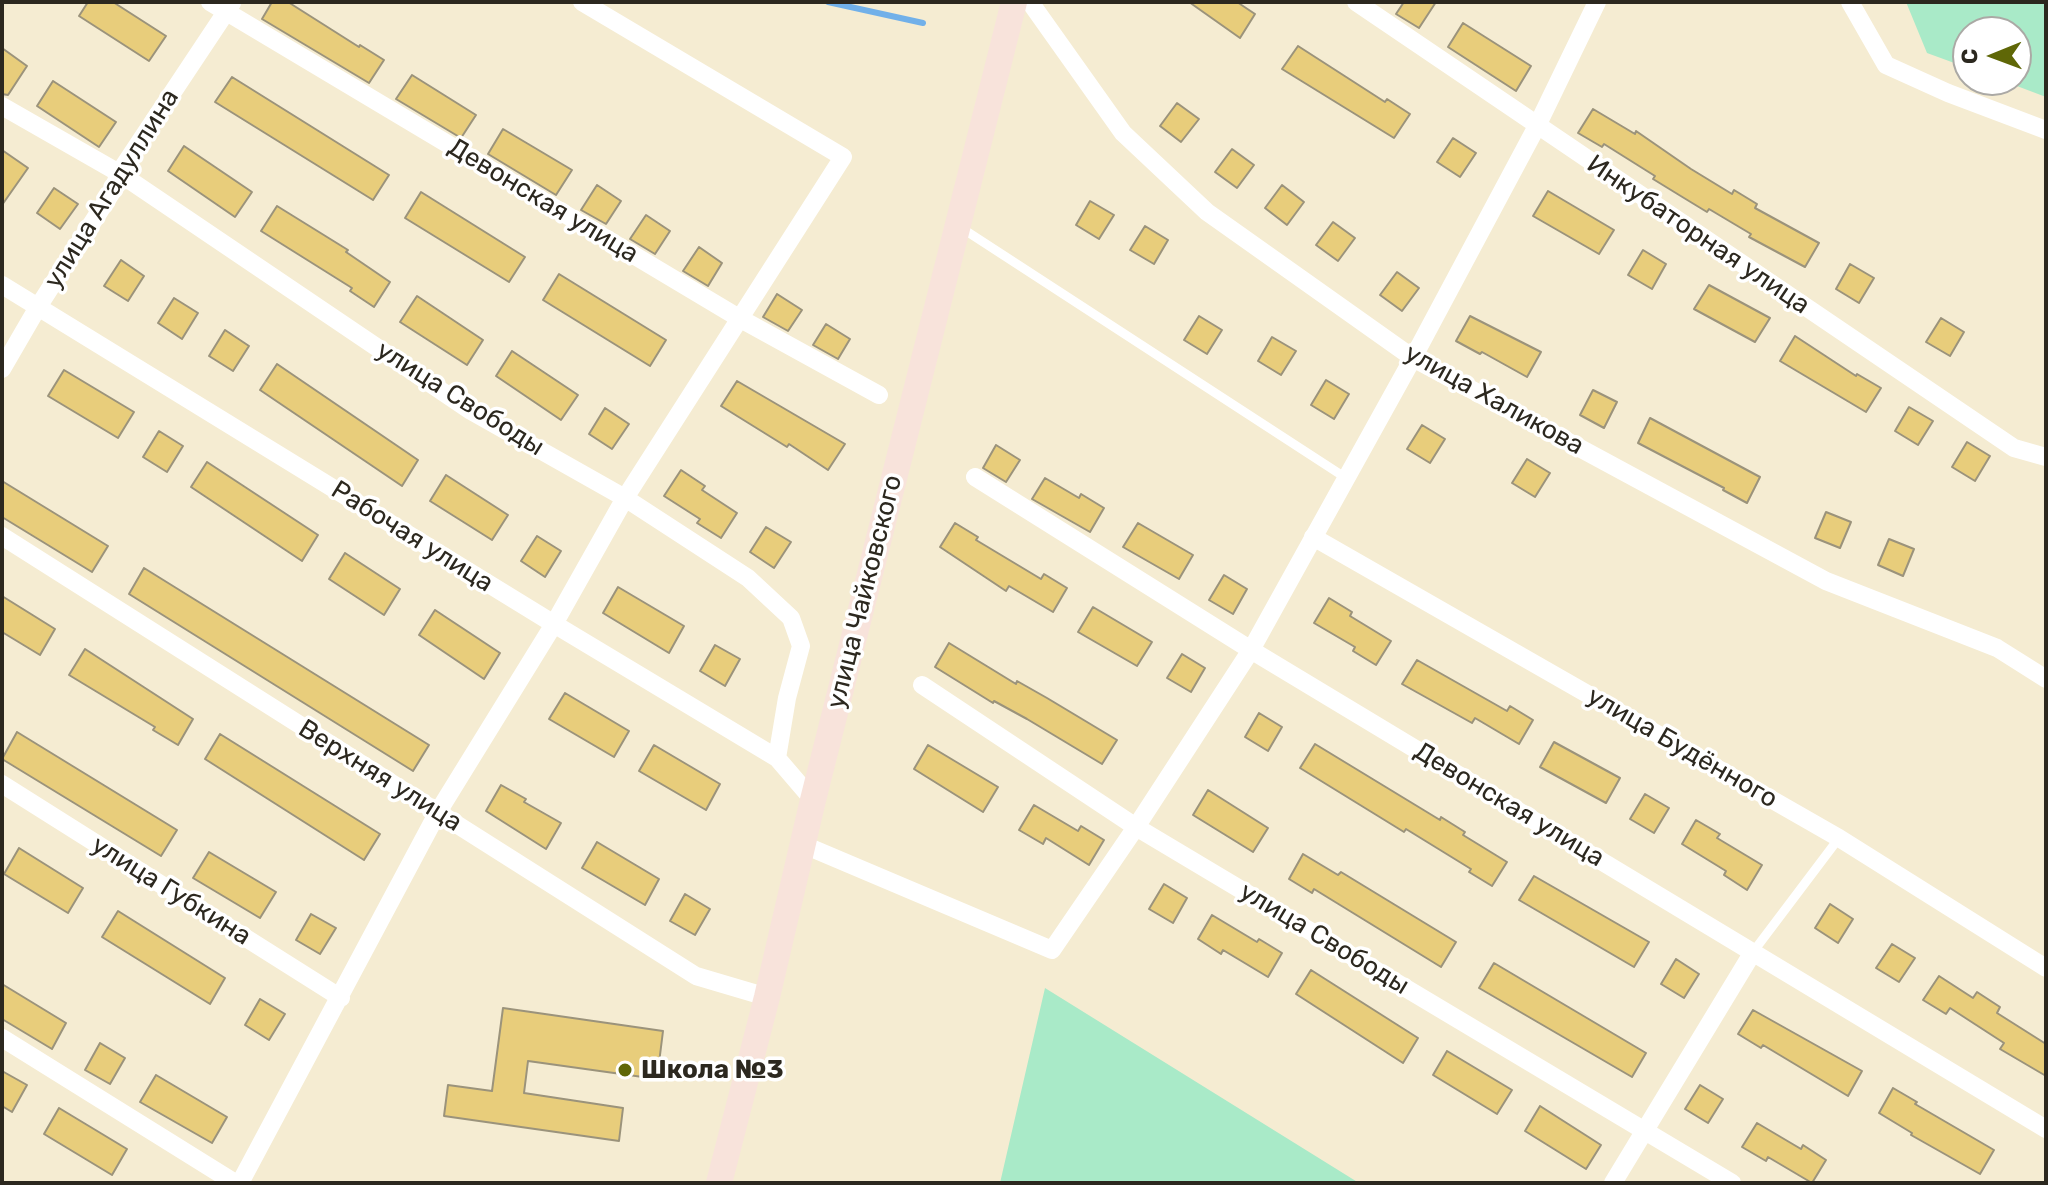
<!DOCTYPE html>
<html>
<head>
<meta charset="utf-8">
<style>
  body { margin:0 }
  #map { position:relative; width:2048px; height:1185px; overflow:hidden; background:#f5ecd2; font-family:Rubik,sans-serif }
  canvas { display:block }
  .frame { position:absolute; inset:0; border:4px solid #2c281f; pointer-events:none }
  .north { position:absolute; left:1952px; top:16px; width:80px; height:80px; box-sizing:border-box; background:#fff; border:2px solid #aba9a5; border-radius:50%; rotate:269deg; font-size:22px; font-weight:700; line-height:32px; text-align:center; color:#2c281f }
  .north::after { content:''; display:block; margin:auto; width:28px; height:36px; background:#5f6707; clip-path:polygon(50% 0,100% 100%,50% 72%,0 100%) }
</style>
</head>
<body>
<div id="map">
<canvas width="2048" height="1185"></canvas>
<div class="frame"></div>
<div class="north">С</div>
</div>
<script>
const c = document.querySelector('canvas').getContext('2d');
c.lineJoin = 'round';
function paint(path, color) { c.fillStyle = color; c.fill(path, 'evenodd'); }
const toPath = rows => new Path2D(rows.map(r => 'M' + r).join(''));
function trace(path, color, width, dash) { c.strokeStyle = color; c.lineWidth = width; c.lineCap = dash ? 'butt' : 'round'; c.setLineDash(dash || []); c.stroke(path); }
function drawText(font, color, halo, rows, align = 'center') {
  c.font = font + ' Rubik,sans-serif'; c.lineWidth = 7; c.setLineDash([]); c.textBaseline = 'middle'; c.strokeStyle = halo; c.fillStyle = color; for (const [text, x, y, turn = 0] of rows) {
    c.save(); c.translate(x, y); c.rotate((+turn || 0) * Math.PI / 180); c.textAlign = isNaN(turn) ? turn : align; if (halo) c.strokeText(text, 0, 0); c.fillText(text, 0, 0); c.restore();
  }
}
paint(toPath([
  [1906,2,2046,2,2046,97,2001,80,2016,80,2016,32,1968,32,1968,68,1927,53],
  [1045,988,1359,1183,1000,1183]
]), '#a9eac8');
trace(toPath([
  [828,2,923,23]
]), '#71b0e9', 6);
const building = toPath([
  [88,2,113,2,166,36,149,61,79,16,88,2],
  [272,2,288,2,359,47,360,45,384,60,369,83,262,19,272,2],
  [1189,2,1237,2,1255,14,1240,38,1189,2],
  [1404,2,1436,2,1419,28,1396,14,1404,2],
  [1463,23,1531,66,1516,91,1448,47,1463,23],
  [1298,46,1385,102,1387,99,1410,114,1394,138,1282,69,1298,46],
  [2,48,27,66,8,95,2,94,2,48],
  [412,75,476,115,461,138,396,99,412,75],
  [232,77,389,175,373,200,215,102,232,77],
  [53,81,116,122,99,147,37,106,53,81],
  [1177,103,1199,119,1181,142,1160,126,1177,103],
  [1593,109,1635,134,1636,131,1691,169,1732,194,1734,190,1757,204,1755,208,1819,243,1805,267,1749,237,1751,234,1709,209,1707,212,1684,198,1653,179,1655,176,1604,144,1602,147,1578,133,1593,109],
  [503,129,572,170,556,195,488,154,503,129],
  [1453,138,1476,153,1460,177,1437,162,1453,138],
  [184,146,252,192,235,217,168,171,184,146],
  [1232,149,1254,165,1237,188,1215,172,1232,149],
  [2,150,28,168,2,205,2,150],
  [597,185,621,201,606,224,581,210,597,185],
  [1282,185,1304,202,1287,225,1265,208,1282,185],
  [54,188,78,204,60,229,37,213,54,188],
  [1548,191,1614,230,1599,254,1533,216,1548,191],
  [421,192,525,257,509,282,405,218,421,192],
  [1090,201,1114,215,1099,239,1076,225,1090,201],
  [277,206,348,250,346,252,390,282,374,307,350,291,352,288,261,231,277,206],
  [646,215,670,231,655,254,630,239,646,215],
  [1333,222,1355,238,1338,261,1316,245,1333,222],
  [1145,226,1168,240,1154,264,1130,250,1145,226],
  [699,247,722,263,708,286,683,271,699,247],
  [1643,250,1666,264,1652,289,1628,275,1643,250],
  [121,260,144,276,128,301,104,286,121,260],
  [1850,264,1874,278,1859,303,1836,289,1850,264],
  [1397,272,1419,288,1402,311,1380,295,1397,272],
  [559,274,666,340,650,366,543,300,559,274],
  [1709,285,1770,318,1755,342,1694,309,1709,285],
  [777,294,802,310,788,331,763,317,777,294],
  [417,296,483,340,467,365,400,322,417,296],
  [174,298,198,313,182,339,158,323,174,298],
  [1199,316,1222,330,1207,354,1184,340,1199,316],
  [1470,316,1541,352,1527,377,1482,352,1480,354,1456,341,1470,316],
  [1941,318,1964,332,1950,356,1926,342,1941,318],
  [826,324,850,339,838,359,813,345,826,324],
  [225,330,249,346,233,371,209,356,225,330],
  [1795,336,1856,376,1857,374,1881,388,1866,412,1780,361,1795,336],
  [1272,337,1296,351,1281,375,1258,361,1272,337],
  [512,351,578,395,561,420,496,376,512,351],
  [277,364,418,460,402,486,260,390,277,364],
  [64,370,134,412,118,438,48,396,64,370],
  [1326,380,1349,394,1334,419,1311,405,1326,380],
  [737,381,845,444,828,470,789,444,787,447,721,406,737,381],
  [1593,390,1617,402,1604,428,1580,415,1593,390],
  [1909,407,1933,421,1918,445,1895,431,1909,407],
  [605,408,629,424,612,449,589,434,605,408],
  [1650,418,1760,477,1747,503,1723,490,1724,488,1638,443,1650,418],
  [1422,425,1445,439,1430,463,1407,449,1422,425],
  [159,431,183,446,167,472,143,457,159,431],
  [1967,442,1990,456,1975,481,1952,467,1967,442],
  [996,445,1020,460,1006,482,983,468,996,445],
  [1527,459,1550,473,1535,497,1512,483,1527,459],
  [207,462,318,535,302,561,191,487,207,462],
  [681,470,705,486,702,490,737,513,721,538,697,523,700,519,664,496,681,470],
  [446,475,508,515,492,540,430,501,446,475],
  [1045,478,1079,498,1081,494,1104,508,1090,532,1032,499,1045,478],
  [2,481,108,546,92,572,2,517,2,481],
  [1826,512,1851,522,1840,548,1815,538,1826,512],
  [955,523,978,537,976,540,1041,579,1044,574,1067,588,1053,612,1009,586,1006,591,940,547,955,523],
  [1138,523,1193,555,1179,579,1123,547,1138,523],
  [766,527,791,542,774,568,750,552,766,527],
  [537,536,561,551,545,577,521,561,537,536],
  [1889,539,1914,549,1903,576,1878,565,1889,539],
  [345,553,400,589,384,615,329,579,345,553],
  [144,568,429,745,413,771,129,594,144,568],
  [1224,575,1247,589,1233,614,1209,600,1224,575],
  [618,587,684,626,669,653,603,613,618,587],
  [2,596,55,629,40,655,2,632,2,596],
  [1329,598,1352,612,1350,616,1391,641,1376,665,1353,651,1355,647,1314,623,1329,598],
  [1093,607,1152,642,1137,666,1078,632,1093,607],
  [435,610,500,653,484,679,419,635,435,610],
  [949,643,1016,684,1017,681,1047,698,1117,740,1102,764,1027,719,994,701,993,703,935,667,949,643],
  [715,645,740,659,725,686,700,671,715,645],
  [85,649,193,719,178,745,153,730,155,727,69,675,85,649],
  [1182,654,1205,668,1191,692,1167,678,1182,654],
  [1417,660,1507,711,1510,706,1533,720,1519,744,1475,718,1472,723,1402,684,1417,660],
  [565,693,629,731,614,757,549,719,565,693],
  [1259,713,1282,727,1268,751,1245,737,1259,713],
  [17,732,177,830,161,856,2,759,17,732],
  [220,734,380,834,364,860,205,759,220,734],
  [1554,742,1620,778,1606,803,1540,767,1554,742],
  [1315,744,1440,820,1441,817,1465,832,1463,835,1507,862,1492,886,1469,872,1471,869,1406,829,1404,832,1300,768,1315,744],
  [654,745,720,784,706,810,639,771,654,745],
  [928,745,998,787,983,812,914,769,928,745],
  [501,785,526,799,524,802,561,823,546,849,486,811,501,785],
  [1208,790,1268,828,1253,852,1193,815,1208,790],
  [1645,794,1669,808,1654,833,1630,819,1645,794],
  [1034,805,1078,831,1081,826,1104,840,1089,865,1046,838,1043,844,1019,830,1034,805],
  [1696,820,1720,834,1717,838,1762,865,1747,890,1724,875,1726,871,1682,844,1696,820],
  [597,842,659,879,645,905,582,868,597,842],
  [19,848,83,888,68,913,4,874,19,848],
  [209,852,276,892,260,918,193,878,209,852],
  [1303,854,1338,875,1341,872,1456,942,1441,967,1314,889,1312,893,1289,879,1303,854],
  [1534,876,1649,942,1634,967,1519,900,1534,876],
  [1164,884,1187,898,1173,923,1149,909,1164,884],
  [685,894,710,909,695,935,670,921,685,894],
  [1830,904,1853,919,1838,943,1815,928,1830,904],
  [118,911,225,978,210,1004,102,937,118,911],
  [311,914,336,928,320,954,296,940,311,914],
  [1212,915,1257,942,1259,939,1282,953,1268,977,1223,950,1221,954,1198,939,1212,915],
  [1892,944,1915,958,1899,982,1876,968,1892,944],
  [1676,959,1699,974,1684,998,1661,984,1676,959],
  [1494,963,1646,1053,1632,1077,1479,988,1494,963],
  [1311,970,1418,1038,1403,1063,1296,994,1311,970],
  [1939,976,1973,998,1977,992,2000,1007,1997,1013,2046,1044,2046,1076,2000,1049,2004,1043,1950,1008,1946,1014,1923,1000,1939,976],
  [2,984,66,1023,52,1049,2,1019,2,984],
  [260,999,285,1014,269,1040,245,1025,260,999],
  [503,1008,663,1031,657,1079,528,1061,524,1093,623,1108,619,1141,444,1116,448,1085,492,1091,503,1008],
  [1753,1010,1862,1071,1848,1096,1763,1045,1761,1048,1738,1034,1753,1010],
  [100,1043,125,1058,110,1084,85,1070,100,1043],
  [1447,1051,1512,1090,1497,1114,1433,1075,1447,1051],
  [2,1071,27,1085,12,1112,2,1106,2,1071],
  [156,1075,227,1117,212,1143,140,1102,156,1075],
  [1700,1085,1723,1099,1708,1123,1685,1109,1700,1085],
  [1893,1088,1917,1102,1915,1104,1994,1150,1980,1174,1911,1135,1912,1133,1879,1113,1893,1088],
  [1540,1106,1601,1145,1586,1169,1525,1131,1540,1106],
  [59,1108,127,1149,112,1175,44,1134,59,1108],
  [1757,1123,1801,1149,1803,1145,1826,1160,1812,1183,1768,1157,1766,1161,1742,1147,1757,1123]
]);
paint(building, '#e8cd7b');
trace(building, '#9b937b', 2);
trace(toPath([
  [960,227,1346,478],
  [1753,952,1839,838]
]), '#fff', 9);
trace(toPath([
  [210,2,739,318,879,395],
  [1030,2,1123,133,1207,212,1413,358,1826,581,1997,648,2046,679],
  [1356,2,2014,448,2046,457],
  [1850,2,1886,65,1948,93,2046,130],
  [2,106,119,173,471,411,625,498,748,578,791,618,801,646,787,698,777,758],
  [2,285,554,624,777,758,813,800],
  [2,369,38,307,112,192,119,173,232,3],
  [975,477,1251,650,2046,1129],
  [2,536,696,976,767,997],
  [1313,537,1839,838,2046,968],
  [922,685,1136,827,1732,1183],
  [2,784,341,998],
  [804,845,1052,950,1136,827,1251,650,1413,358,1537,126,1597,2],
  [2,1038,235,1183],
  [240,1183,438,812,554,624,625,498,843,157,582,2],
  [1613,1183,1753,952]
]), '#fff', 18);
trace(toPath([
  [719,1183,767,997,813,800,1014,2]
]), '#f8e3db', 26);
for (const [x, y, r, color] of [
  [625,1070,8,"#5f6707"]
]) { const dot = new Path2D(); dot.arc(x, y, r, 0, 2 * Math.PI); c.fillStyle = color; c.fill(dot); trace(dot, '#fff', 3); }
drawText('26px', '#2c281f', '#fff', [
  ["улица Агадуллина",112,189,-58],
  ["Девонская улица",543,201,31],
  ["Инкубаторная улица",1698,235,34],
  ["улица Свободы",460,399,32],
  ["улица Халикова",1494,400,29],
  ["Рабочая улица",412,537,32],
  ["улица Чайковского",865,592,-76],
  ["улица Будённого",1682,748,30],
  ["Верхняя улица",380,776,32],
  ["Девонская улица",1509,805,31],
  ["улица Губкина",171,891,32],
  ["улица Свободы",1324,939,31]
]);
drawText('bold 26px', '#2c281f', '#fff', [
  ["Школа №3",641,1070]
], 'left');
</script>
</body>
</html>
